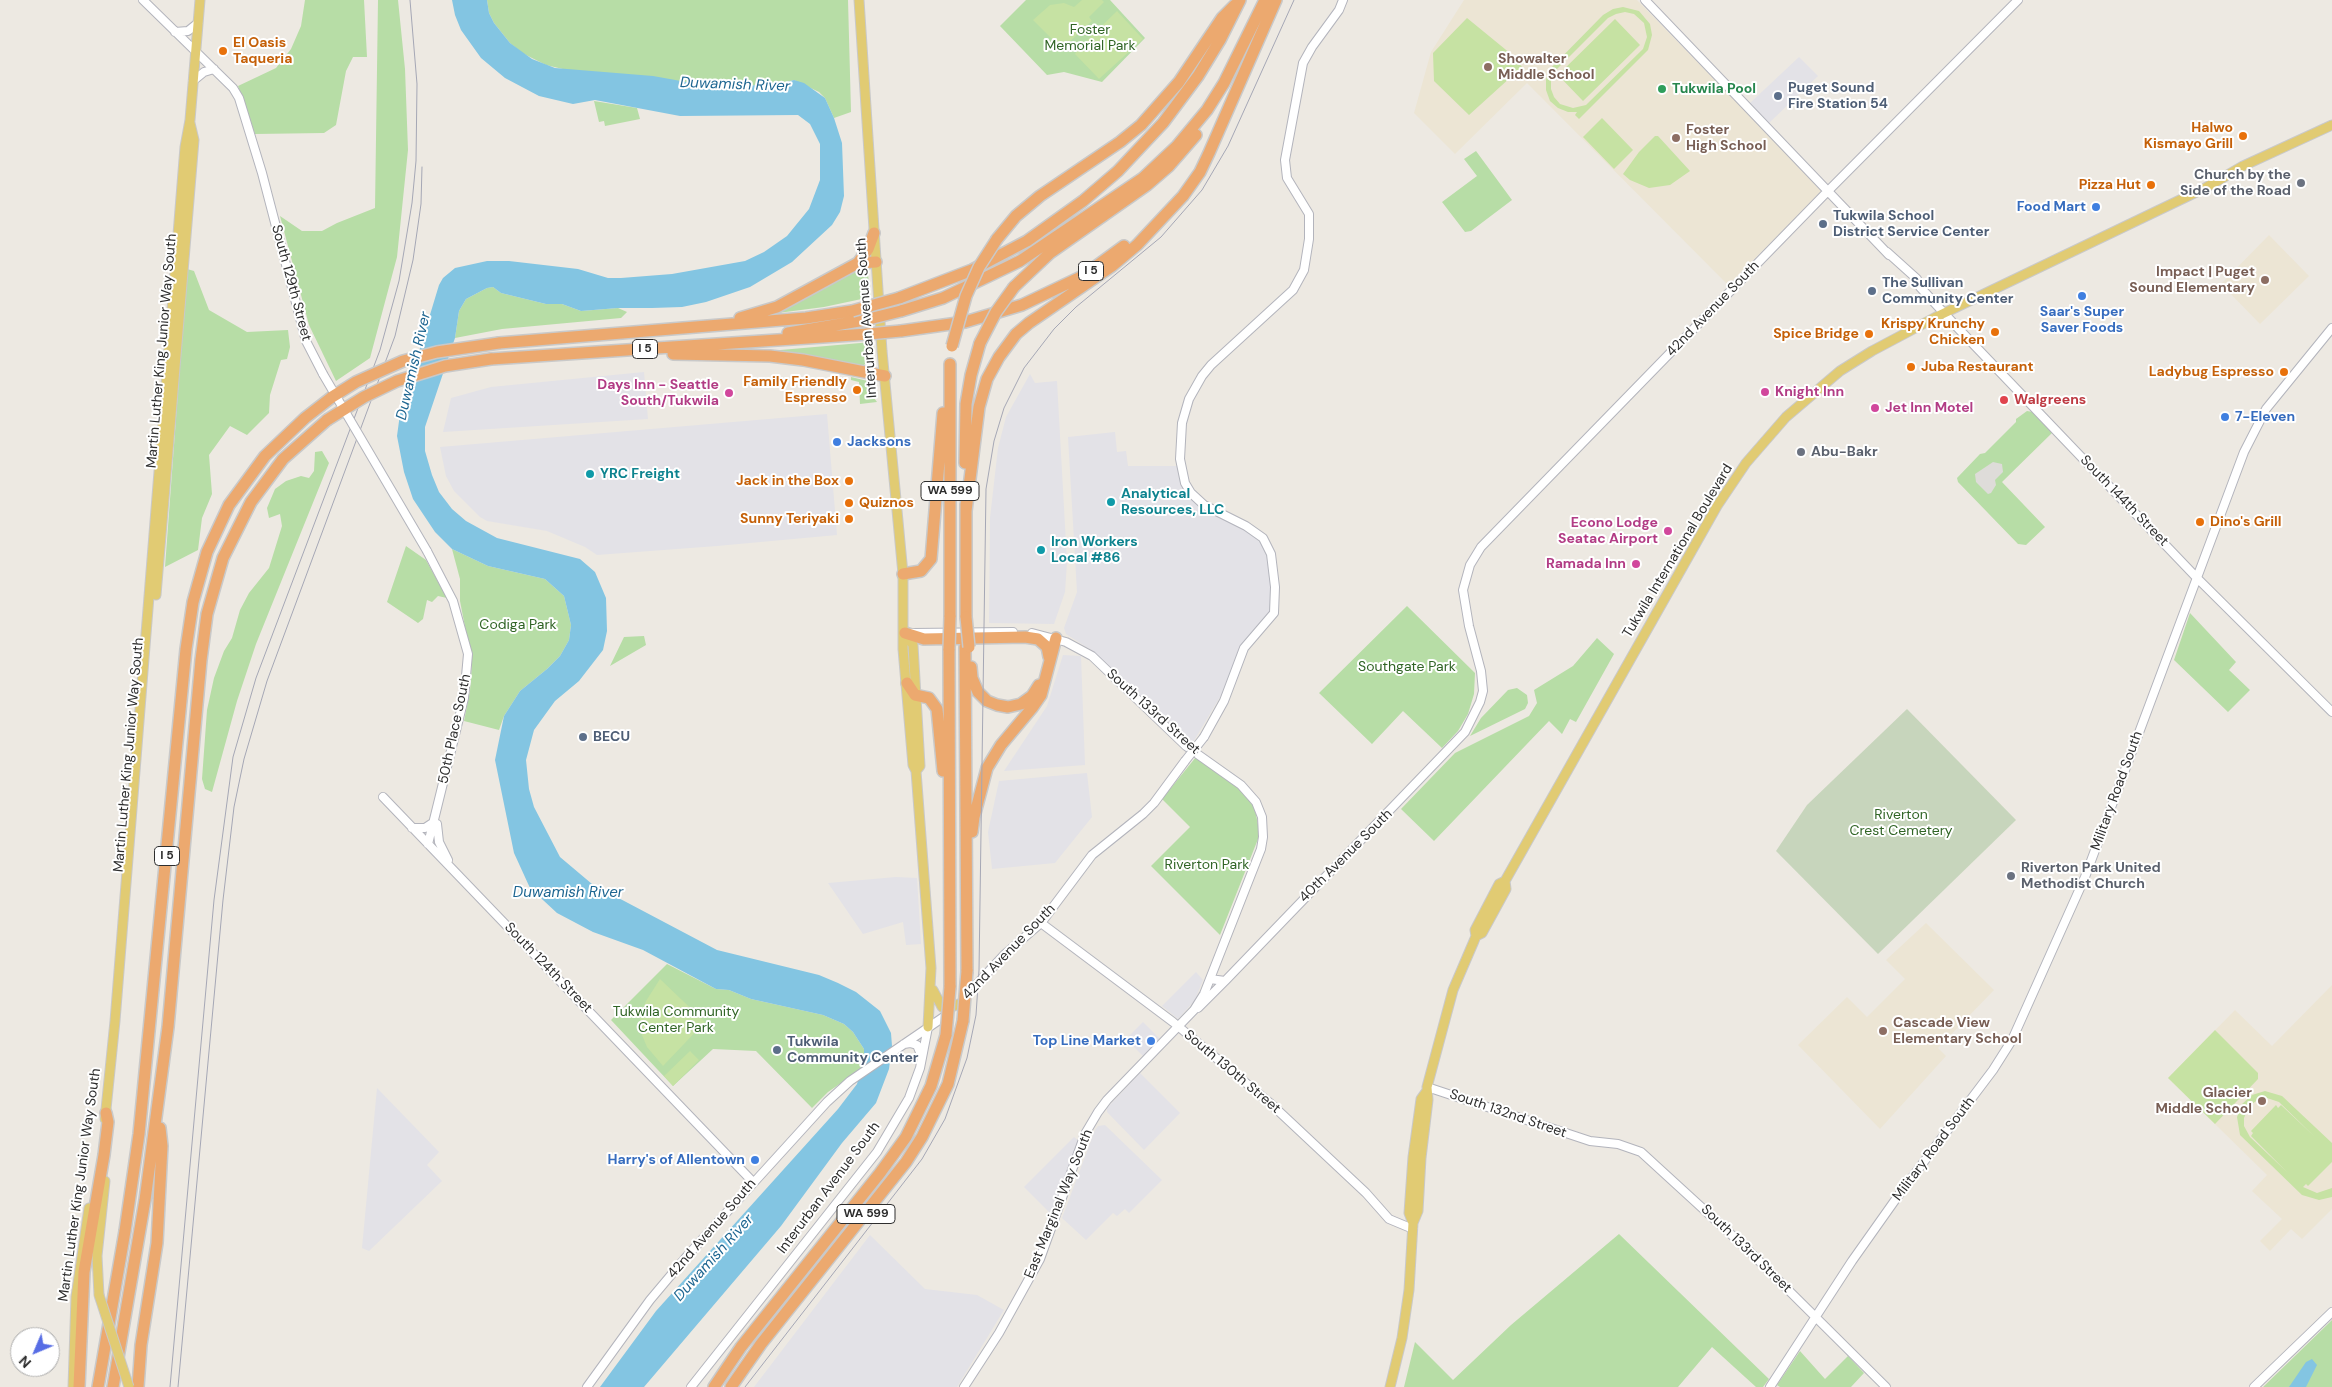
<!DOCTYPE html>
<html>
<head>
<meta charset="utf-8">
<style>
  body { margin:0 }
  #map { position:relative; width:2332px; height:1387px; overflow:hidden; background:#ede9e2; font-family:"DM Sans",sans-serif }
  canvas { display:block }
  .north { position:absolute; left:10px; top:1327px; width:50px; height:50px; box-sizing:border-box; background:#fff; border:1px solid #ababab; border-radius:50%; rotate:225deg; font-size:14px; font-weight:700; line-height:20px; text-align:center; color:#2e2e2e }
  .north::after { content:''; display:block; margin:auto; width:18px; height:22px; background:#576de5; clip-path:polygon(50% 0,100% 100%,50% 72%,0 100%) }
</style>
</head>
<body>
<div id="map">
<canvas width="2332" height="1387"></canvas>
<div class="north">N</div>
</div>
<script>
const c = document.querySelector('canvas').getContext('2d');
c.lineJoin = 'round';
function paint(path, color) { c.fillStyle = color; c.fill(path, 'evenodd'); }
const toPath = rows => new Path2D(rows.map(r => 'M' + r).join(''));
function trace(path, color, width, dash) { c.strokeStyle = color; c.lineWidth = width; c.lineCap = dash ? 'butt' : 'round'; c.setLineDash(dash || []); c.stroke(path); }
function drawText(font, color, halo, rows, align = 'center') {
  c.font = font + ' "DM Sans",sans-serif'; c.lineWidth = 4; c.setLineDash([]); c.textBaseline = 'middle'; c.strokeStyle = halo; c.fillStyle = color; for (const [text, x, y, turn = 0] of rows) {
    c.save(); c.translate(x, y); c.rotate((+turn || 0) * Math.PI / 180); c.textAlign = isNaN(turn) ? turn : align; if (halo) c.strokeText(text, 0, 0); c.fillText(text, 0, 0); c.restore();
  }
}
paint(toPath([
  [1799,57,1818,76,1769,123,1750,103],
  [644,372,648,419,443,432,451,398,491,387],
  [1030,374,1035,383,1057,381,1067,562,1065,592,1054,624,989,623,990,518,998,448,1006,417],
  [827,414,837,535,717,546,597,555,585,547,547,531,487,521,480,517,454,491,446,476,440,447],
  [1115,432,1117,452,1126,451,1128,466,1178,466,1189,495,1256,536,1267,548,1272,587,1271,612,1242,646,1229,682,1192,744,1094,652,1066,634,1064,628,1077,592,1068,437],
  [1063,655,1081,656,1085,765,1004,771,1047,706],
  [1087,773,1092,817,1055,863,992,869,988,832,999,781],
  [896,877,917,878,921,944,906,945,903,922,863,934,828,883],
  [1196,972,1203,980,1195,1000,1178,1019,1162,1006],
  [1143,1022,1160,1039,1143,1056,1126,1039],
  [1140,1073,1180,1113,1144,1150,1107,1112,1107,1108],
  [377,1088,439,1152,427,1165,442,1181,369,1251,362,1248],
  [1105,1125,1162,1180,1129,1213,1125,1209,1117,1216,1113,1213,1086,1240,1062,1218,1095,1130,1098,1126],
  [1074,1137,1079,1141,1053,1216,1024,1187],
  [870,1235,925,1289,977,1295,1004,1310,957,1387,754,1387]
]), '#e3e2e7');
paint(toPath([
  [1464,0,1637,0,1823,191,1728,285,1527,83,1455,154,1414,113,1431,52],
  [2269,235,2309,276,2260,324,2221,284],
  [1926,923,1994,990,1938,1048,1946,1056,1880,1129,1798,1045,1847,997,1867,1017,1905,979,1886,960],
  [2332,985,2332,1209,2302,1239,2291,1229,2270,1251,2260,1241,2282,1219,2252,1191,2267,1175,2168,1078,2235,1010,2272,1046]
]), '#ece5d4');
paint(toPath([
  [305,0,364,0,367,57,353,57,346,71,336,125,324,133,255,134,238,86,276,68,291,49,301,26],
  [378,0,398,0,405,69,408,150,397,257,370,358,336,381,309,325,280,216,302,231,322,231,337,223,375,208],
  [487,0,848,0,851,112,834,118,825,98,819,92,794,80,782,83,720,88,571,71,546,65,522,53,510,43,494,23,489,13],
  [1026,0,1110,0,1145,38,1102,82,1064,72,1047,75,1000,26],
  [594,101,637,108,640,119,605,126,604,121,599,122],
  [1476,151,1512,200,1471,231,1465,232,1442,202,1477,176,1464,159],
  [861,266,867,268,871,297,824,307,770,314],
  [187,269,194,271,209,310,247,332,288,330,290,347,287,359,281,360,270,395,269,413,247,435,230,426,209,455,212,494,202,518,198,550,165,567],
  [493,287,501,293,546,304,562,304,581,311,618,308,627,312,621,318,502,329,455,338,459,311,466,299,487,288],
  [872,342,875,350,862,368,769,351],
  [851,377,876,383,874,398,877,402,860,404,859,382,851,380],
  [2027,411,2033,412,2053,432,2002,482,2045,527,2026,545,2018,544,1958,482,1957,478,1980,454,1985,453,2016,422,2016,419],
  [322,451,329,463,256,644,237,701,212,792,205,789,202,779,207,710,214,678,224,651,232,638,240,610,249,593,269,568,282,526,280,514,269,518,267,508,275,489,286,481,301,476,309,478,314,471,315,452],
  [406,546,426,560,447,598,438,596,432,602,427,600,423,619,418,623,387,602],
  [452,549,488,566,545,579,564,596,571,625,569,640,560,656,547,669,520,691,504,716,499,730,464,721,470,691,472,663,460,601,460,579],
  [1407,606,1475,673,1474,694,1468,714,1458,731,1442,748,1403,711,1372,744,1319,693],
  [2190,613,2236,662,2229,670,2250,690,2228,712,2174,660],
  [644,636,646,645,610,666,624,637],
  [1597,638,1614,654,1576,722,1570,719,1562,734,1549,721,1434,841,1401,809,1455,753,1529,716,1537,703,1534,690,1573,666],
  [1517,688,1527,695,1528,703,1525,709,1470,736,1481,718,1508,690],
  [1196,757,1237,785,1246,794,1255,809,1258,825,1258,839,1220,935,1151,866,1190,827,1162,799],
  [667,964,716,989,729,990,751,999,823,1015,844,1024,853,1032,864,1049,864,1057,860,1070,828,1092,812,1108,756,1051,713,1049,673,1086,611,1020],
  [1619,1234,1769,1379,1763,1387,1756,1387,1712,1347,1678,1387,1404,1387,1415,1342,1453,1380,1511,1325],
  [2332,1320,2332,1387,2263,1387,2330,1322],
  [1800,1351,1825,1379,1848,1356,1864,1373,1851,1387,1780,1387,1777,1385]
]), '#b7dda6');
paint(toPath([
  [1907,709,2016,820,1878,954,1776,851,1807,805]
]), '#c7d5bc');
paint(toPath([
  [1082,0,1102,0,1104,2,1089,17,1092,21,1065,46,1059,46,1033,20,1050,5,1064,3,1074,7],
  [1623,7,1639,11,1650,24,1652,35,1648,50,1579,119,1575,115,1577,112,1568,112,1558,108,1550,101,1546,90,1546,79,1550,69,1603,15,1613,9],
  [1625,12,1634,14,1644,23,1647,37,1643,49,1586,105,1573,108,1560,104,1554,97,1551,89,1551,80,1555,71,1608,18,1616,14],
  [1117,11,1143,39,1099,79,1075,54,1078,49],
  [1467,18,1511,54,1522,67,1469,115,1434,81,1433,53],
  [1615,19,1640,45,1583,101,1558,75],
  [1602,118,1633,150,1614,169,1583,137],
  [1655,136,1658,136,1690,171,1670,185,1649,188,1630,180,1623,174,1639,152],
  [660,979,705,1022,663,1066,647,1047,642,1035,640,1016,646,1001],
  [2215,1030,2258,1073,2258,1079,2215,1124,2168,1078],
  [690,1051,699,1060,673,1086,664,1076],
  [2265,1091,2282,1096,2332,1143,2332,1162,2308,1186,2306,1184,2303,1187,2317,1193,2332,1188,2332,1197,2319,1200,2302,1195,2240,1135,2237,1117,2242,1104,2252,1095],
  [2267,1098,2279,1102,2315,1137,2281,1105,2278,1108,2276,1105,2251,1131,2253,1133,2251,1136,2287,1172,2250,1137,2244,1126,2244,1118,2249,1106,2259,1099]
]), '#c6e2a3');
paint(toPath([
  [1993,462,2002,464,2003,472,1995,480,1996,485,1991,493,1988,494,1976,482,1975,474]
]), '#dedcd9');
paint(toPath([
  [452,0,487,0,489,13,494,23,510,43,532,59,555,68,653,76,720,88,782,83,794,80,804,83,825,98,834,118,842,143,844,196,840,212,832,225,792,262,750,287,706,302,682,307,652,308,618,308,581,311,562,304,546,304,501,293,493,287,487,288,466,299,459,311,455,338,425,427,425,451,432,475,439,492,452,509,466,521,497,538,580,559,595,572,606,598,607,631,603,650,579,681,555,701,534,730,526,760,529,789,534,807,560,857,592,884,717,950,819,975,838,983,856,992,880,1011,891,1033,892,1046,889,1069,876,1103,842,1143,781,1226,644,1387,600,1387,656,1311,838,1109,857,1084,864,1057,864,1049,853,1032,844,1024,823,1015,751,999,729,990,716,989,643,950,593,932,557,913,530,888,514,853,495,760,504,716,520,691,547,669,560,656,569,640,571,625,564,596,545,579,488,566,452,549,435,532,413,499,404,472,397,436,400,414,439,285,443,278,455,268,487,261,509,261,578,269,608,278,621,278,672,274,745,261,764,252,787,236,809,209,820,180,820,144,810,124,798,115,680,116,595,100,573,104,539,96,505,78,481,58,461,30,455,15],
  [2312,1359,2317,1365,2306,1387,2289,1387,2306,1362]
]), '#83c5e2');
const minor = toPath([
  [143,0,233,88,239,98,262,173,306,341,323,374],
  [1645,0,1889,255],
  [175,32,188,31,198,23],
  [193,81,204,72,214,69],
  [1887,252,1917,279,1920,287,1955,325,2197,578,2332,712],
  [427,551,453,601,468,654,464,698,428,844],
  [912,633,1013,632],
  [1204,737,1224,701,1244,648,1274,613,1275,587,1271,554,1263,538,1246,526,1204,505,1191,493,1185,483,1180,459,1182,423,1189,399,1202,376,1211,365,1293,290,1304,270,1309,239,1309,214,1287,178,1285,160,1303,63,1312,47,1339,10,1343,0],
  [383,797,753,1182],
  [437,824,439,842,448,860],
  [412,828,425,828,434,822],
  [1041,923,1173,1022,1270,1103,1366,1193,1389,1219,1413,1229],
  [1210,979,1225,981,1465,732,1480,702,1483,691,1481,671,1469,626,1463,590,1470,565,1481,547,1823,196,2018,0],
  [965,997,1005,954,1041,923,1092,855,1143,814,1154,803,1185,761],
  [1198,1008,1225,981],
  [904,1044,910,1043,917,1045,922,1057],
  [1427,1087,1590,1141,1618,1144,1641,1152,1747,1249,1886,1387],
  [587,1387,650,1300,687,1256,827,1102,850,1081,948,1014],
  [691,1387,877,1152,909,1098,920,1068,928,1027],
  [964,1387,999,1333,1040,1259,1085,1134,1098,1112,1107,1100,1194,1010,1204,994,1261,849,1263,837,1262,817,1256,802,1241,785,1186,746,1092,656,1066,642,1032,633],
  [1770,1387,1852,1261,1898,1196,1993,1070,2012,1040,2085,877,2244,452,2266,409,2332,328],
  [2254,1387,2332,1312]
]);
const major = toPath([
  [859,0,882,351,903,574,903,649,913,765,916,771,931,968,928,1027],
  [156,595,194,140,190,123],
  [905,633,913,645,920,766,916,771],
  [1476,936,1475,930,1499,884,1505,881,1717,506,1746,463,1786,417,1840,371,1872,351,1936,317,2207,187,2243,166,2332,125],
  [933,990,942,1007,946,1009,959,1004],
  [105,1119,115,1021,185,147,190,120,200,0],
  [1413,1223,1409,1213,1413,1157,1421,1099,1426,1092],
  [99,1295,97,1256,105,1181],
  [73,1387,76,1297,89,1208],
  [1390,1387,1402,1338,1409,1290,1413,1223,1418,1211,1421,1158,1428,1100,1427,1087,1453,990,1474,941,1476,936,1482,933,1506,889,1505,881]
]);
const highway = toPath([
  [997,239,1016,216,1040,196,1120,142,1141,125,1179,82,1222,18,1235,5],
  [858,263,876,262],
  [1014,287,1050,253,1147,185,1169,166,1196,135],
  [899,298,972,270,1027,241,1083,201,1118,171,1163,123,1198,76,1220,40,1240,0],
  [901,311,943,298,1020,261,1143,178,1177,146,1207,110,1224,83,1265,0],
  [740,318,777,307,858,263,868,249,874,233],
  [901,331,965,322,1022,305,1083,276,1124,246],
  [788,333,865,320],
  [499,343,806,318,852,311],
  [673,354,770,356,803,360,885,376],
  [491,359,868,334],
  [965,463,966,404,971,375,980,343],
  [966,504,966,617],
  [966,511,979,407,987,379,999,357,1016,334,1029,323,1112,266,1137,245,1183,196,1200,172,1209,153,1276,0],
  [903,574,921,571,931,559,943,413],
  [950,617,950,364],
  [905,633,924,639,1025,637,1038,639,1047,647,1049,657],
  [965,647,967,971],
  [949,649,950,987],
  [971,667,972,678,978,692,987,701,997,705,1008,707,1021,704,1032,696,1039,685],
  [907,683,915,695,929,698,937,709,943,771],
  [972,832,974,817,987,768,1001,745,1032,708,1041,695,1056,638],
  [79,1387,84,1272,104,1155,108,1122,106,1113],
  [98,1387,125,1231,139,1134,186,649,193,602,207,552,229,505,265,456,305,418,332,397],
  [113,1387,145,1200,168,1027,201,660,207,614,223,558,251,502,283,459,327,420],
  [138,1387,141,1345,157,1243,162,1146,160,1128],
  [714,1387,741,1347,880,1173,906,1137,931,1086,946,1035],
  [731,1387,761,1344,906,1162,922,1137,948,1084,963,1021]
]);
trace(minor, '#b3b4bc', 10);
trace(major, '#c9c9c9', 11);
trace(highway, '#c9c9c9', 14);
trace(minor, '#fff', 8);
trace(major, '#e1cb73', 9);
trace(highway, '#eca96f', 11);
trace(toPath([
  [745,1387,922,1159,945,1119,967,1058,976,1015,979,970,986,489,994,441,1004,408,1024,368,1054,329,1076,307,1161,237,1202,190,1228,146,1294,0]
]), '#a5a7b5', 1);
trace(toPath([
  [170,1387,214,900,233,757,256,678,380,350,399,281,412,203,416,161,417,84,410,0],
  [178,1387,223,900,234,807,244,759,267,681,395,336,413,260,421,204,422,167]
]), '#a5a7b5', 1);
const minorBridge = toPath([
  [323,374,427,551],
  [1185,761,1204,737]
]);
const majorBridge = toPath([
  [99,1295,129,1387]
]);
const highwayBridge = toPath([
  [852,311,899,298],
  [865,320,901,311],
  [868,334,901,331],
  [980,343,996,312,1014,287],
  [952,346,966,296,979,267,997,239],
  [332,397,356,382,403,361,437,352,499,343],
  [327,420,364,397,397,381,445,366,491,359],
  [966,617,969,647],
  [949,649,950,617],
  [963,1021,967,971],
  [946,1035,950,987]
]);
trace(minorBridge, '#b3b4bc', 10, []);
trace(majorBridge, '#c9c9c9', 11, []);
trace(highwayBridge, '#c9c9c9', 14, []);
trace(minorBridge, '#fff', 8);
trace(majorBridge, '#e1cb73', 9);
trace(highwayBridge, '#eca96f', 11);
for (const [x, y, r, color] of [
  [223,51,5,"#e8710a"],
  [1488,67,5,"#8d6e63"],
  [1662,89,5,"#2e9e5b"],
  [1778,96,5,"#5c6f8a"],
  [2243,136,5,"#e8710a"],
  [1676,138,5,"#8d6e63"],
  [2301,183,5,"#6b7280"],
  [2151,185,5,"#e8710a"],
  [2096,207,5,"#3f7fe0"],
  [1823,224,5,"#5c6f8a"],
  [2265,280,5,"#8d6e63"],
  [1872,291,5,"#5c6f8a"],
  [2082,296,5,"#3f7fe0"],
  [1995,332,5,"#e8710a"],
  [1869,334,5,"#e8710a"],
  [1911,367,5,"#e8710a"],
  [2284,372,5,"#e8710a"],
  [857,390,5,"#e8710a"],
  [1765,392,5,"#d1479c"],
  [729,393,5,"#d1479c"],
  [2004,400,5,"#e0444e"],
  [1875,408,5,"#d1479c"],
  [2225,417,5,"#3f7fe0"],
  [837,442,5,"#3f7fe0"],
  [1801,452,5,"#6b7280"],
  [590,474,5,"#0f9aa8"],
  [849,481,5,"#e8710a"],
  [1111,502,5,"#0f9aa8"],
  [849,503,5,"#e8710a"],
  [849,519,5,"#e8710a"],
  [2200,522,5,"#e8710a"],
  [1668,531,5,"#d1479c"],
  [1041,550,5,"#0f9aa8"],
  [1636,564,5,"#d1479c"],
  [583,737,5,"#5c6f8a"],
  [2011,876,5,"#6b7280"],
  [1883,1031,5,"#8d6e63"],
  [1151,1041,5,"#3f7fe0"],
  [777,1050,5,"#5c6f8a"],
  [2262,1101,5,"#8d6e63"],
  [755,1160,5,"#3f7fe0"]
]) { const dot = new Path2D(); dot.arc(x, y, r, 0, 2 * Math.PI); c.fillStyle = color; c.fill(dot); trace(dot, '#fff', 2); }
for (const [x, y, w] of [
  [1091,271,25],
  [645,349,25],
  [950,491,58],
  [167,856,25],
  [866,1214,58]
]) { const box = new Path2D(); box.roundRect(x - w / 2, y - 9.5, w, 19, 4); c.fillStyle = '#fff'; c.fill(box); trace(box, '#2e2e2e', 1); }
drawText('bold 12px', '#2e2e2e', null, [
  ["I 5",1091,271],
  ["I 5",645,349],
  ["WA 599",950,491],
  ["I 5",167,856],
  ["WA 599",866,1214]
]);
drawText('14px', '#306425', '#fff', [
  ["Foster",1090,30],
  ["Memorial Park",1090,46],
  ["Codiga Park",518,625],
  ["Southgate Park",1407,667],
  ["Riverton",1901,815],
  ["Crest Cemetery",1901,831],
  ["Riverton Park",1207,865],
  ["Tukwila Community",676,1012],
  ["Center Park",676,1028]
]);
drawText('bold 14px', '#c56008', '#fff', [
  ["El Oasis",233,43,"left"],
  ["Taqueria",233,59,"left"],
  ["Halwo",2233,128],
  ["Kismayo Grill",2233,144],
  ["Pizza Hut",2141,185],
  ["Krispy Krunchy",1985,324],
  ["Chicken",1985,340],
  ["Spice Bridge",1859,334],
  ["Juba Restaurant",1921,367,"left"],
  ["Ladybug Espresso",2274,372],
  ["Family Friendly",847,382],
  ["Espresso",847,398],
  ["Jack in the Box",839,481],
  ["Quiznos",859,503,"left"],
  ["Sunny Teriyaki",839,519],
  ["Dino's Grill",2210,522,"left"]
], 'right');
drawText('bold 14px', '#785e54', '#fff', [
  ["Showalter",1498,59],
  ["Middle School",1498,75],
  ["Foster",1686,130],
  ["High School",1686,146],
  ["Impact | Puget",2255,272,"right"],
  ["Sound Elementary",2255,288,"right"],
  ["Cascade View",1893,1023],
  ["Elementary School",1893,1039],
  ["Glacier",2252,1093,"right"],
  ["Middle School",2252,1109,"right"]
], 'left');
drawText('bold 14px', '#4e5e75', '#fff', [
  ["Puget Sound",1788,88],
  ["Fire Station 54",1788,104],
  ["Tukwila School",1833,216],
  ["District Service Center",1833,232],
  ["The Sullivan",1882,283],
  ["Community Center",1882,299],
  ["BECU",593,737],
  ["Tukwila",787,1042],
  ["Community Center",787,1058]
], 'left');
drawText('bold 14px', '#27864d', '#fff', [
  ["Tukwila Pool",1672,89]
], 'left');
drawText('bold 14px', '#5b616d', '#fff', [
  ["Church by the",2291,175,"right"],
  ["Side of the Road",2291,191,"right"],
  ["Abu-Bakr",1811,452],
  ["Riverton Park United",2021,868],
  ["Methodist Church",2021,884]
], 'left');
drawText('bold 14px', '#366cbe', '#fff', [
  ["Food Mart",2086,207],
  ["Saar's Super",2082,312,"center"],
  ["Saver Foods",2082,328,"center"],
  ["7-Eleven",2235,417,"left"],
  ["Jacksons",847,442,"left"],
  ["Top Line Market",1141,1041],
  ["Harry's of Allentown",745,1160]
], 'right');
drawText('14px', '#2e2e2e', '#fff', [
  ["South 129th Street",291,283,75],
  ["42nd Avenue South",1713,309,-46],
  ["Interurban Avenue South",867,318,-94],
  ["Martin Luther King Junior Way South",162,351,-85],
  ["South 144th Street",2124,501,46],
  ["Tukwila International Boulevard",1678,551,-59],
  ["South 133rd Street",1153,712,42],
  ["50th Place South",455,729,-78],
  ["Martin Luther King Junior Way South",129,755,-85],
  ["Military Road South",2117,791,-70],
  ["40th Avenue South",1346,856,-45],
  ["42nd Avenue South",1009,952,-46],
  ["South 124th Street",548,968,46],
  ["South 130th Street",1232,1072,40],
  ["South 132nd Street",1508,1114,19],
  ["Military Road South",1934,1149,-53],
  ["Martin Luther King Junior Way South",80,1185,-82],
  ["Interurban Avenue South",829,1188,-53],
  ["East Marginal Way South",1059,1204,-68],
  ["42nd Avenue South",712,1229,-49],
  ["South 133rd Street",1746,1249,44]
]);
drawText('bold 14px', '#b23c85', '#fff', [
  ["Days Inn - Seattle",719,385],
  ["South/Tukwila",719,401],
  ["Knight Inn",1775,392,"left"],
  ["Jet Inn Motel",1885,408,"left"],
  ["Econo Lodge",1658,523],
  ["Seatac Airport",1658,539],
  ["Ramada Inn",1626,564]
], 'right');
drawText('bold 14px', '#be3a42', '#fff', [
  ["Walgreens",2014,400]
], 'left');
drawText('bold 14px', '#0d838f', '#fff', [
  ["YRC Freight",600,474],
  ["Analytical",1121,494],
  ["Resources, LLC",1121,510],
  ["Iron Workers",1051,542],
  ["Local #86",1051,558]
], 'left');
drawText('italic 15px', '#1e6691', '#fff', [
  ["Duwamish River",735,85,2],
  ["Duwamish River",414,366,-77],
  ["Duwamish River",568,893],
  ["Duwamish River",714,1258,-48]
]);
</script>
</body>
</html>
